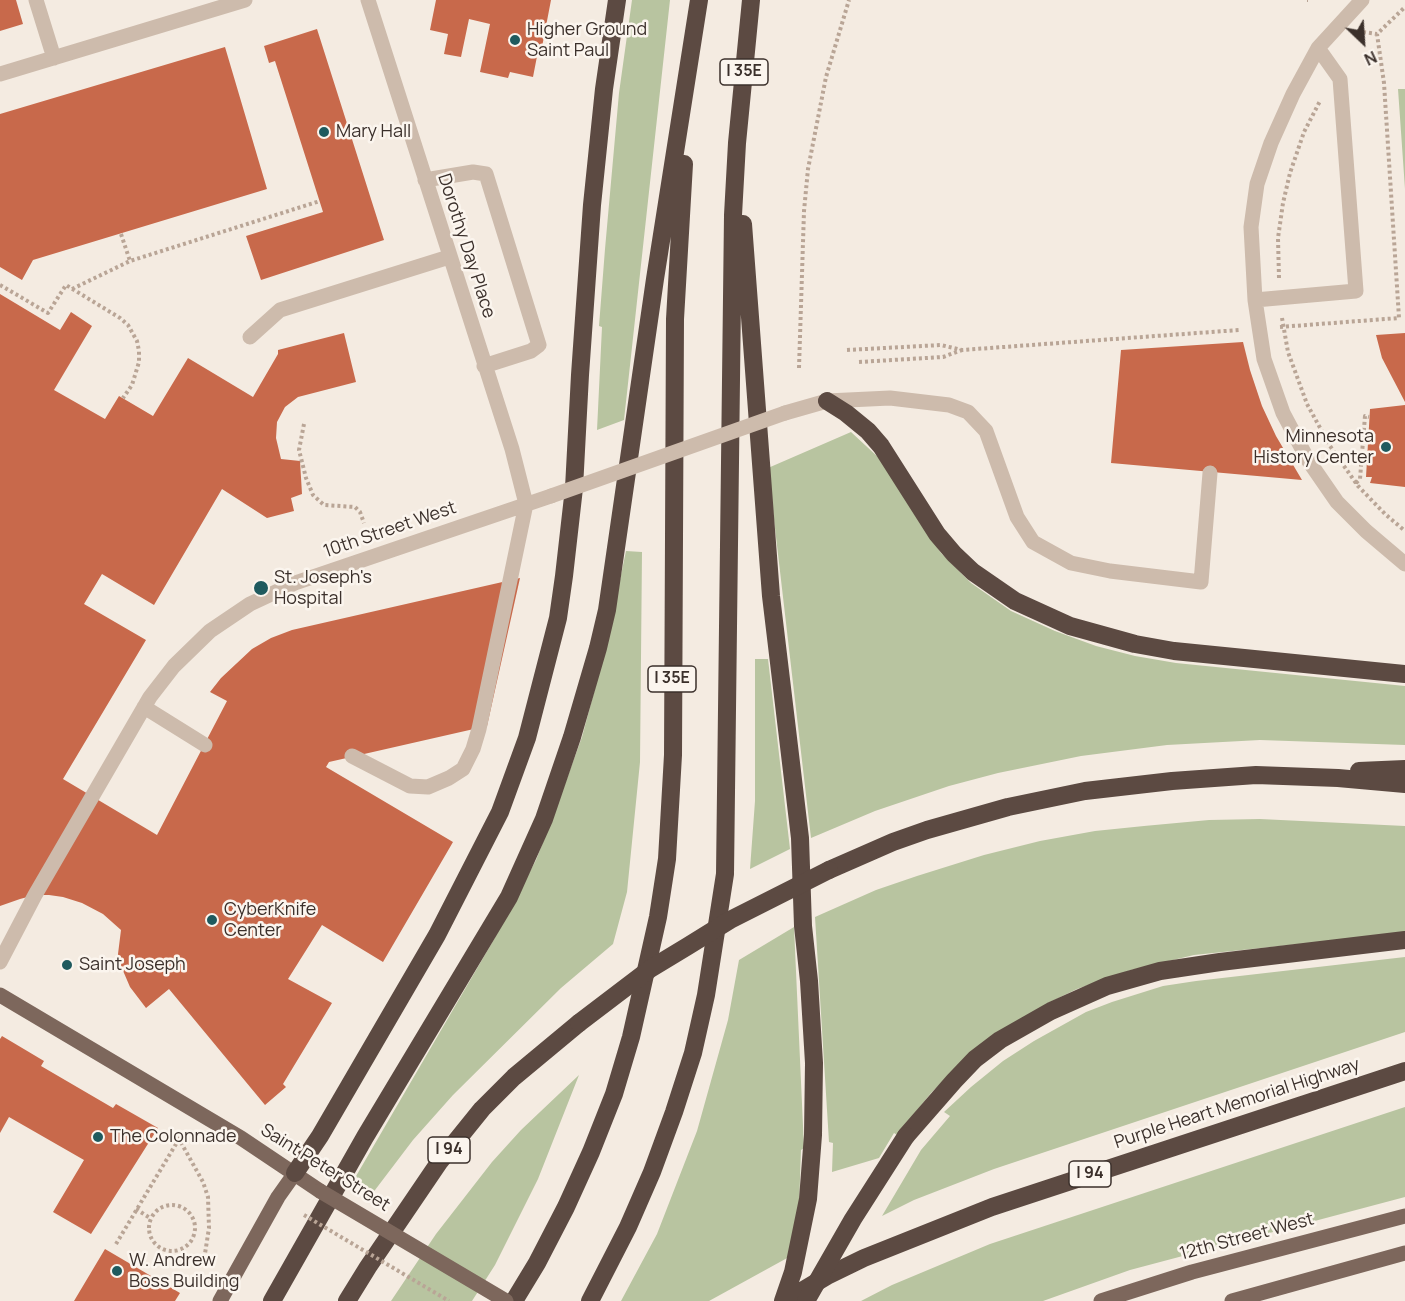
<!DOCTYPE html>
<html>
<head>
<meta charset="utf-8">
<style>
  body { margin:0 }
  #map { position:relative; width:1405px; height:1301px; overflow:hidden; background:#f4ebe1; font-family:Manrope,sans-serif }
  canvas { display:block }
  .north { position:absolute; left:1333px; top:12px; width:60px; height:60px; -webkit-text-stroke:4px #fbf5ee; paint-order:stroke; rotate:155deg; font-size:16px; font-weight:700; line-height:24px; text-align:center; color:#3b302b }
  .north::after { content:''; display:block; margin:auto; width:21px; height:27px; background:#3b302b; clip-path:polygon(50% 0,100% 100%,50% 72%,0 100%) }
</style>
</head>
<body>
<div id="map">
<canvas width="1405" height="1301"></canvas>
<div class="north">N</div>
</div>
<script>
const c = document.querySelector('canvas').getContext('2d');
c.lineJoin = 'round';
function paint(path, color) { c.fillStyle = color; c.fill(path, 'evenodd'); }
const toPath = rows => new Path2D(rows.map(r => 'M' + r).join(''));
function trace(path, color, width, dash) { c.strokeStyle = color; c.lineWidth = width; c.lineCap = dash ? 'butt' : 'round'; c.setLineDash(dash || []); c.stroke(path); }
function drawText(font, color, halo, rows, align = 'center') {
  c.font = font + ' Manrope,sans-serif'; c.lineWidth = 5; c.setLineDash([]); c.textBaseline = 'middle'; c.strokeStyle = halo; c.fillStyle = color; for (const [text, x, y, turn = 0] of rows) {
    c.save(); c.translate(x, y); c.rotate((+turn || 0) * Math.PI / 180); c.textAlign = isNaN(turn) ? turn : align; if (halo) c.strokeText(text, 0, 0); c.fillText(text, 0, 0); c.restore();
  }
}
paint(toPath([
  [632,0,670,0,624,420,597,430,602,327,599,326,605,249,619,93],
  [1398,89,1405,89,1405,189],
  [851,432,879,458,941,553,971,583,1011,611,1055,631,1096,646,1135,656,1176,663,1405,686,1405,745,1260,740,1167,745,1081,756,998,773,949,786,875,811,811,838,768,468],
  [626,551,642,552,640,762,627,892,613,944,561,988,453,1095,413,1140,372,1194,352,1183,493,941,536,860,551,822,582,737,605,651],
  [755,659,768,659,790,849,750,869,755,801],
  [1260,819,1405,826,1405,933,1194,955,1131,970,1077,989,1048,1003,963,1061,931,1093,897,1135,894,1133,879,1158,832,1172,833,1143,829,1142,815,917,876,890,917,876,984,855,1040,841,1095,831,1144,826,1209,820],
  [794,927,804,1148,801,1150,799,1207,789,1257,709,1301,621,1301,657,1234,697,1131,728,1020,739,960],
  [1405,957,1405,1032,994,1169,914,1200,882,1216,921,1150,950,1116,944,1112,971,1087,1003,1061,1034,1041,1086,1012,1112,1002,1163,986,1196,981],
  [579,1075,538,1179,495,1265,472,1301,391,1301,436,1234,492,1162,521,1130],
  [1405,1107,1405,1197,1130,1270,1043,1301,861,1301,892,1285,990,1244]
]), '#b8c4a0');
paint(toPath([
  [0,0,16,0,23,24,0,31],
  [436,0,551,0,542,47,539,46,533,77,510,72,508,78,480,72,490,24,469,19,461,57,444,54,448,34,430,30],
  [317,29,384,240,261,280,246,236,323,212,275,61,269,63,264,46],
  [225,47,267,189,33,260,22,280,0,267,0,114],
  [0,294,60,330,71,312,92,326,54,390,105,419,119,396,153,416,188,358,253,397,278,354,278,350,344,333,356,382,298,397,285,407,277,422,276,438,281,459,300,461,302,494,291,498,294,511,267,518,222,489,154,605,102,574,84,604,146,640,63,779,157,835,227,701,210,692,221,678,252,649,271,638,292,630,520,578,487,726,329,762,326,767,453,842,383,962,322,925,288,979,332,1003,283,1084,286,1087,265,1105,169,989,146,1008,130,987,121,966,118,954,121,930,103,914,82,903,63,897,49,895,35,895,20,899,0,906],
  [1405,333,1405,402,1382,358,1376,335],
  [1243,342,1250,370,1262,406,1276,436,1302,480,1111,463,1121,350],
  [1405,405,1405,487,1370,483,1372,477,1366,477,1370,409],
  [2,1036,44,1061,41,1066,113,1108,116,1104,158,1128,91,1234,53,1212,84,1160,9,1117,0,1133,0,1039],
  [105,1249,180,1293,175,1301,74,1301]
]), '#c8694b');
trace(toPath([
  [1307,0,1308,0],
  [1363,32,1377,34],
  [121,234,130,261],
  [1279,278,1278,238,1283,203,1290,173,1304,132,1320,101],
  [0,285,48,313,66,285,120,318,128,325,137,341,139,351,139,362,132,385,123,398],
  [72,289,130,261,320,201],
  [1282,318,1288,352,1307,404,1330,446,1358,486,1385,514,1405,531],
  [1280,327,1399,318,1384,83,1377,34,1405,7],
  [847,350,941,345,962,350,1239,330],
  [859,362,943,357,962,350],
  [799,368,804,211,808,169,826,77,849,0],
  [304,424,299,450,306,478,313,495,324,505,355,507,360,512,364,523],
  [1356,483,1360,479,1365,416,1369,417],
  [177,1131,179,1139,203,1182,208,1197,209,1228,204,1260],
  '149 1228a23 23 0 1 1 46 0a23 23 0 1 1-46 0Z',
  [136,1209,150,1218],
  [116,1244,179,1139]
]), '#b9a596', 4, [3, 3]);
trace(toPath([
  [36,0,54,58],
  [1362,0,1318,48,1293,94,1271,143,1257,184,1251,227,1255,300,1264,359,1283,413,1308,460,1337,502,1366,531,1405,564],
  [0,74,245,0],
  [425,180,473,172,486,174,539,345,531,351,484,366],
  [1255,300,1356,291,1340,79,1318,48],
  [250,337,280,310,449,257],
  [785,413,827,401,890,398,949,405,968,412,986,431,1017,517,1033,542,1071,563,1110,571,1201,582,1210,473],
  [144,707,205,745],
  [352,756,410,786,428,787,449,778,463,769,473,749,479,729,526,504,512,449,368,0],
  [0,962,35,895,150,697,174,666,210,631,250,604,295,583,551,496]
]), '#cdbbac', 15);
trace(toPath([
  [0,995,241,1138,320,1191],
  [220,1301,278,1197,295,1173],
  [1101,1301,1192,1272,1405,1216],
  [1232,1301,1405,1253]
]), '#7d675c', 15);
trace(toPath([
  [743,224,771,596,800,838,803,926,809,981,814,1063,813,1135,808,1199,793,1272,783,1301],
  [827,401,846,413,868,431,881,446,937,534,954,554,973,572,1015,601,1070,626,1135,644,1174,651,1405,674],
  [1359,771,1405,769],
  [829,870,893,842,927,830,1008,807,1085,791,1172,781,1256,775,1338,778,1405,784],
  [906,1136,954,1081,975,1059,1000,1040,1051,1011,1107,986,1160,971,1220,962,1405,940],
  [295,1173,320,1136,437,935,500,812,527,738,558,618,564,576,574,488,580,375,592,205,604,89,617,0],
  [272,1301,365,1137,509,897,544,819,572,737,598,648,607,610,655,279,699,0],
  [347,1301,368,1267,440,1161,482,1109,514,1077,579,1023],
  [514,1301,537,1263,566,1207,591,1152,614,1094,631,1037,658,917,667,859,673,755,675,319,684,164],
  [590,1301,628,1227,652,1172,674,1112,693,1053,706,995,725,874,733,215,737,143,751,0],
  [785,1301,827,1276,864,1258,992,1207,1405,1071]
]), '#5c4a42', 18);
trace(toPath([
  [304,1215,449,1301]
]), '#b9a596', 4, [3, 3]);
trace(toPath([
  [551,496,785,413]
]), '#cdbbac', 15);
trace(toPath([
  [320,1191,506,1301]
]), '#7d675c', 15);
trace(toPath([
  [579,1023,650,969,688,946,730,920,829,870],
  [806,1301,853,1219,906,1136]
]), '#5c4a42', 18);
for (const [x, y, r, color] of [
  [515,40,6,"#1f5a5e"],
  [324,132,6,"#1f5a5e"],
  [1386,447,6,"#1f5a5e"],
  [261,588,8,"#1f5a5e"],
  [212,920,6,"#1f5a5e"],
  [67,965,6,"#1f5a5e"],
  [98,1137,6,"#1f5a5e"],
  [117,1271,6,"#1f5a5e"]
]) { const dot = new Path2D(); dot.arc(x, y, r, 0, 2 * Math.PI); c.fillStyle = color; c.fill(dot); trace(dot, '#fbf5ee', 2); }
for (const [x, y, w] of [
  [744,72,48],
  [672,679,48],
  [449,1150,42],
  [1090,1174,42]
]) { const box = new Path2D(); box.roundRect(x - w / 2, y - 13, w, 26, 4.5); c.fillStyle = '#fbf5ee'; c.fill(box); trace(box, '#3b302b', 1.5); }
drawText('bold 16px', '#3b302b', null, [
  ["I 35E",744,72],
  ["I 35E",672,679],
  ["I 94",449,1150],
  ["I 94",1090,1174]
]);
drawText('18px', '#3b302b', '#fbf5ee', [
  ["Higher Ground",527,30],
  ["Saint Paul",527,51],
  ["Mary Hall",336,132],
  ["Minnesota",1374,437,"right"],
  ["History Center",1374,458,"right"],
  ["St. Joseph's",274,578],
  ["Hospital",274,599],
  ["CyberKnife",224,910],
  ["Center",224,931],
  ["Saint Joseph",79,965],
  ["The Colonnade",110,1137],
  ["W. Andrew",129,1261],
  ["Boss Building",129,1282]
], 'left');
drawText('18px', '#3b302b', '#fbf5ee', [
  ["Dorothy Day Place",466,246,72],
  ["10th Street West",390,530,-19],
  ["Purple Heart Memorial Highway",1237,1104,-18],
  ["Saint Peter Street",325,1168,32],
  ["12th Street West",1247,1237,-15]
]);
</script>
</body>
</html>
